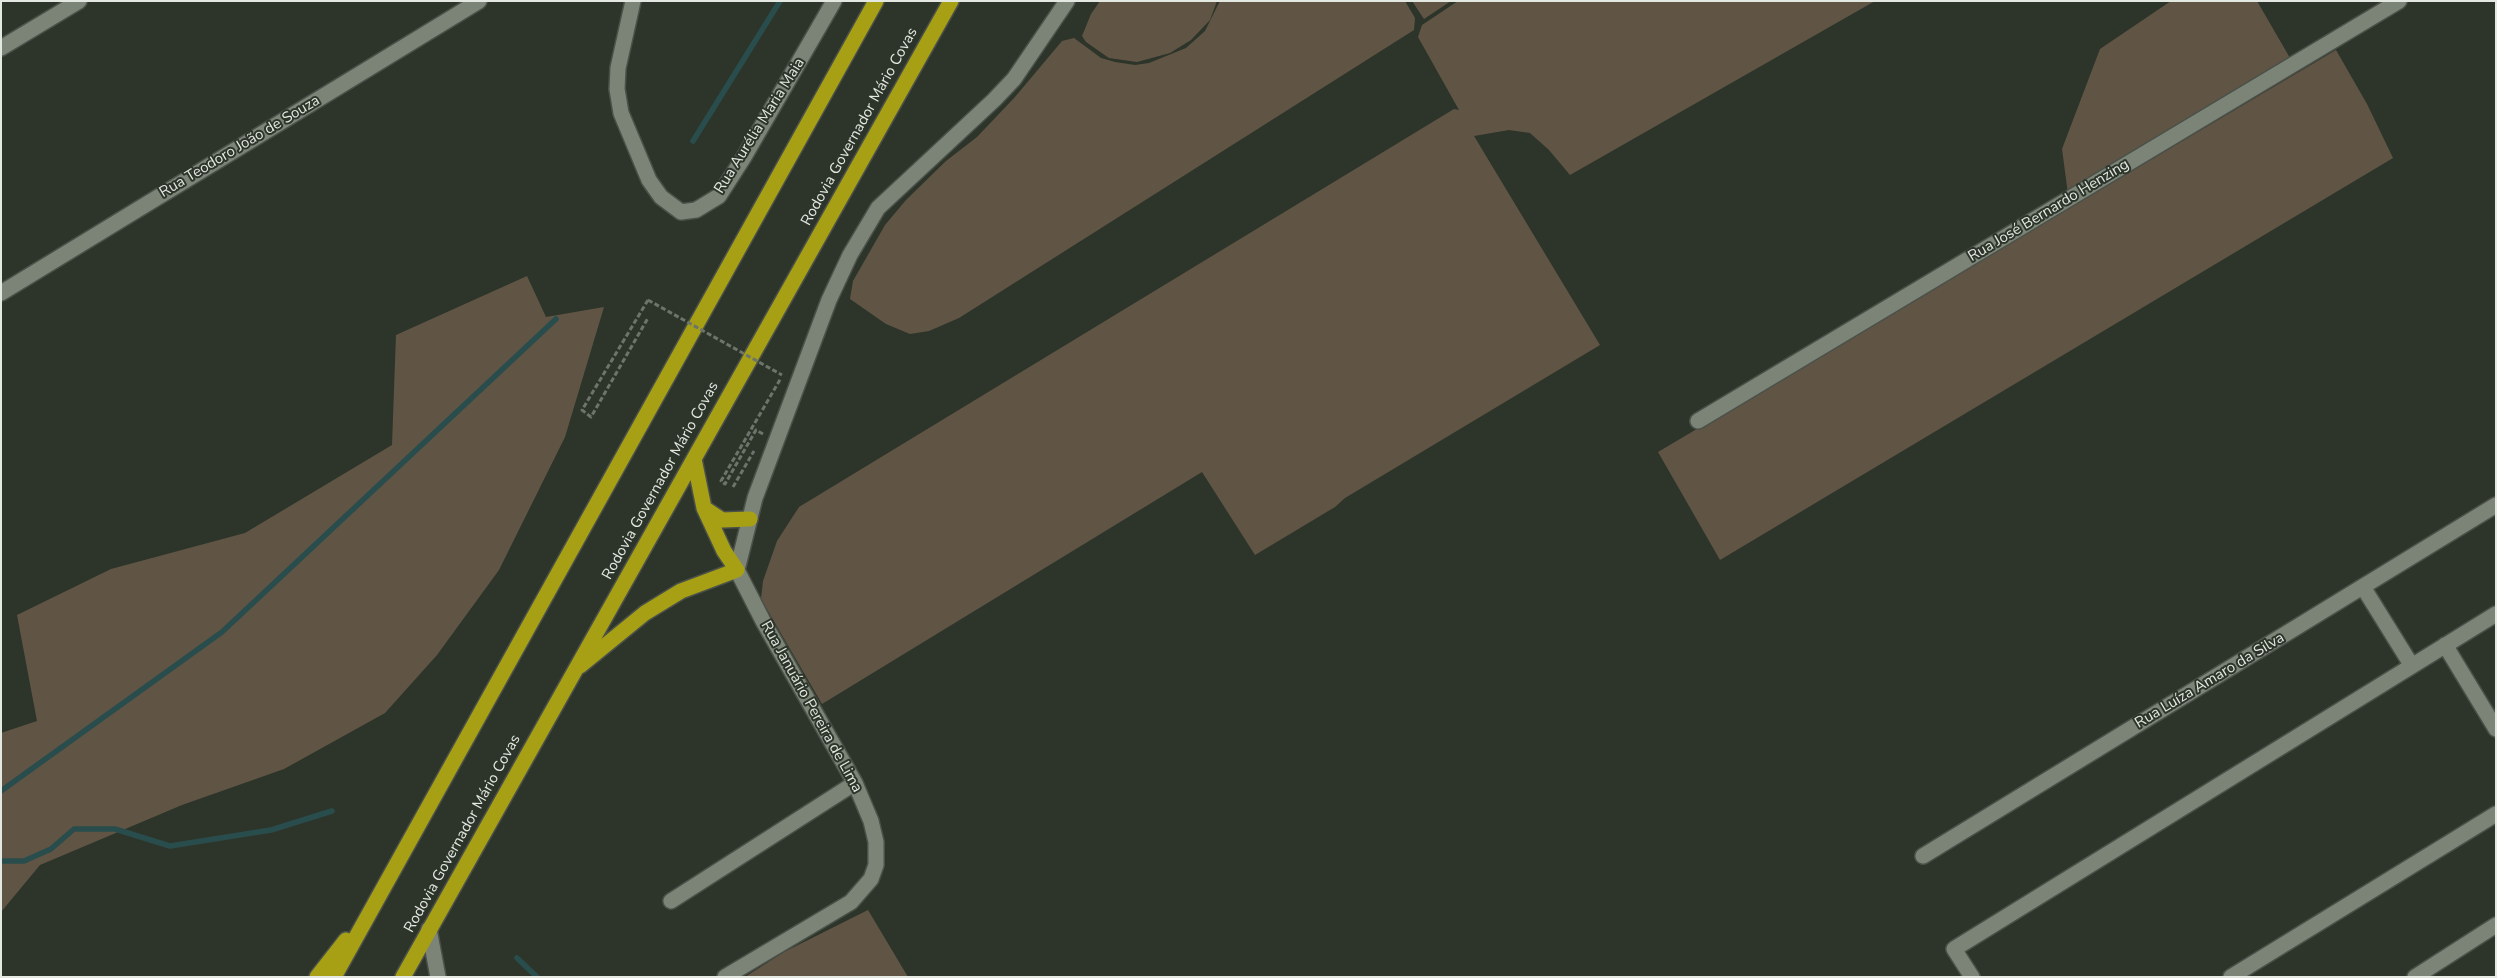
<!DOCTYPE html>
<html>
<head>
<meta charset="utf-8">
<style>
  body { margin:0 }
  #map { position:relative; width:2497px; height:978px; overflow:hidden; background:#2d352a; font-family:"Nunito Sans",sans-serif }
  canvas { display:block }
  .frame { position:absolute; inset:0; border:2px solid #e3e8e1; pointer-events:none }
</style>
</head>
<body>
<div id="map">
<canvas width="2497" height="978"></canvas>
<div class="frame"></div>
</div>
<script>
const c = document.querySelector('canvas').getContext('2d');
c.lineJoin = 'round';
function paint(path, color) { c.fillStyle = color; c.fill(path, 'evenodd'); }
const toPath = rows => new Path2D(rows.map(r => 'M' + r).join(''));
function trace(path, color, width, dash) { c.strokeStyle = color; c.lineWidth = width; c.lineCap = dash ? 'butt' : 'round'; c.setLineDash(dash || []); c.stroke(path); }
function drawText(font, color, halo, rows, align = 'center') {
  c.font = font + ' "Nunito Sans",sans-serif'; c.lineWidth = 4; c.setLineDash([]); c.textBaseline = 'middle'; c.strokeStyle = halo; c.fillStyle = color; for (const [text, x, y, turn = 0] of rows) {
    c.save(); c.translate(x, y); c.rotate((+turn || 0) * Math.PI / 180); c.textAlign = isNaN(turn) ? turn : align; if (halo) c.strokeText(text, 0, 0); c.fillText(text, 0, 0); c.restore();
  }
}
paint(toPath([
  [1100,1,1217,1,1210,20,1191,40,1170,53,1137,62,1109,58,1086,42,1082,36,1091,14],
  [1220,1,1405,1,1415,18,1414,30,959,318,929,331,910,334,886,324,850,299,853,281,885,225,906,200,946,161,977,137,1015,97,1062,41,1074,38,1101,58,1115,62,1135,65,1149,63,1186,48,1205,31],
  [1412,1,1451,1,1424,19],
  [1458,1,1875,1,1570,175,1549,150,1530,133,1509,130,1474,136,1600,345,1345,498,1335,507,1255,555,1202,472,822,704,761,599,763,581,777,541,799,507,1454,109,1459,110,1418,37,1422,25],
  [2171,1,2257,1,2290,58,2068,194,2062,149,2100,49],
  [2336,50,2367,104,2393,158,1720,560,1658,452],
  [527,276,546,317,604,307,565,437,499,570,437,655,385,713,284,769,182,805,40,865,1,912,1,733,37,721,17,615,111,569,245,533,392,445,396,335],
  [868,910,908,977,745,977,784,952]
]), '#605545');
trace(toPath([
  [693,141,780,1],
  [1,791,222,632,556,319],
  [1,861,24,861,51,849,74,829,115,829,170,846,271,830,332,811],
  [517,958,537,977]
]), '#294d4d', 5.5);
const minor = toPath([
  [633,1,618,68,617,89,621,113,649,180,661,197,681,212,696,210,719,196,744,157,834,1],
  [1,48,79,1],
  [1,293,479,1],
  [1698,421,2399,1],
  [2363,587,2412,666],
  [2445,645,2496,729],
  [1923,856,2496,505],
  [671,901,855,783],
  [429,929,438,977],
  [725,977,851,902,871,879,876,865,876,842,871,821,855,783,763,621,737,570,755,498,829,300,850,255,878,208,994,100,1014,79,1067,1],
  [1972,977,1954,949,2496,614],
  [2231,977,2496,814],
  [2415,977,2496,925]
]);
const highway = toPath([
  [704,508,722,520,750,519],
  [580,666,645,613,681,591,737,570,724,551,704,508,694,459],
  [317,977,346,940],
  [334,977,876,1],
  [403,977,951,1]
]);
trace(minor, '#4b5149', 18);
trace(highway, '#4b5149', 18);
trace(toPath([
  [648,300,582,410,591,417,648,318],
  [763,434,756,430,725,484,721,481,781,378],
  [733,487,754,451]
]), '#6d746b', 3, [5, 2.5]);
trace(minor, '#7c8478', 15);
trace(highway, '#a7a015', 15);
trace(toPath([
  [648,300,782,375]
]), '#6d746b', 3, [5, 2.5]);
drawText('15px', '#e3e8e1', '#2d352a', [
  ["Rua Aurélia Maria Maia",760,126,-58],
  ["Rodovia Governador Mário Covas",860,127,-61],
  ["Rua Teodoro João de Souza",240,147,-31],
  ["Rua José Bernardo Henzing",2049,211,-31],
  ["Rodovia Governador Mário Covas",661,481,-61],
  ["Rua Luíza Amaro da Silva",2210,681,-31],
  ["Rua Januário Pereira de Lima",811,707,61],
  ["Rodovia Governador Mário Covas",463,834,-61]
]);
</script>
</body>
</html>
